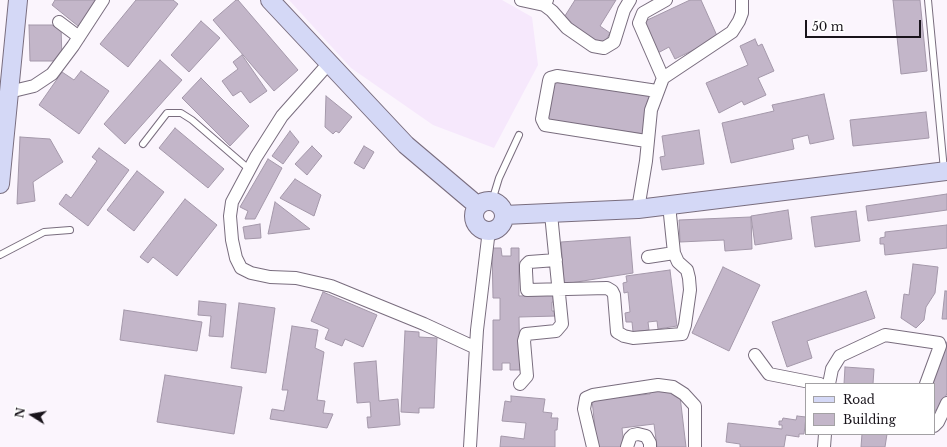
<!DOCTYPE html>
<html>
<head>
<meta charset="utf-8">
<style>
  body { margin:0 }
  #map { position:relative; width:947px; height:447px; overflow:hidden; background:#fbf5fd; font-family:"Libre Baskerville",serif }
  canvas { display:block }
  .legend { position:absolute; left:805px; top:383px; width:130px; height:52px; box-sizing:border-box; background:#fff; border:1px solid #a3a1a4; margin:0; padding:5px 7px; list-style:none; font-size:12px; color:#19141b }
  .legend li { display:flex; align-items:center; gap:8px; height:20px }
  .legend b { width:20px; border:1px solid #a3a1a4 }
  .north { position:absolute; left:12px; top:395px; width:40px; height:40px; -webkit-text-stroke:3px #fff; paint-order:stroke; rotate:281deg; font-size:11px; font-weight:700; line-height:16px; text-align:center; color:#19141b }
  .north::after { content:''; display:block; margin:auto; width:14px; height:18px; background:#19141b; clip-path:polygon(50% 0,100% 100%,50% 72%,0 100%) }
  .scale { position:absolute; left:805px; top:20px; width:116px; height:18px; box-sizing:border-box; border:2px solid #19141b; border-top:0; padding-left:5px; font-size:12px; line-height:14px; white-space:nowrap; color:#19141b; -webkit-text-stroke:3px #fff; paint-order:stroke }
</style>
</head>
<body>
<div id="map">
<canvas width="947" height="447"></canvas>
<ul class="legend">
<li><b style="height:5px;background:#d4d8f6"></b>Road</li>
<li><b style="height:11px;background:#c3b6c9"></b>Building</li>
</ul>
<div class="north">N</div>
<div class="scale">50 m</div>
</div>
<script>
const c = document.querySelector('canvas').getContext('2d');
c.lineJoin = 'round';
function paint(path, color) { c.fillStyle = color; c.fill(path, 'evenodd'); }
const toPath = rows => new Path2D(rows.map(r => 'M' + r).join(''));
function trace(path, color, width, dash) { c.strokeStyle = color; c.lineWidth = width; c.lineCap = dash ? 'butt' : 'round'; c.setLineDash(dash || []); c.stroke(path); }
paint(toPath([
  [289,0,502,0,532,17,538,65,494,148,433,125,351,68]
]), '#f6e8fc');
const building = toPath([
  [55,0,99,0,78,26,52,5,55,0],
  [136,0,173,0,178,4,128,67,100,44,136,0],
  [236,0,238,0,298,70,274,91,213,20,236,0],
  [575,0,616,0,600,26,610,33,603,45,563,19,575,0],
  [690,0,701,0,718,38,675,59,669,47,656,54,641,23,690,0],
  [893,0,920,0,927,71,901,74,893,0],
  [201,21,220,38,189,72,171,55,201,21],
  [29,25,61,25,62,61,30,61,29,25],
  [755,39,758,46,762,44,774,71,758,78,766,95,744,105,742,101,719,113,706,83,748,65,740,46,755,39],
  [242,55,267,91,250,103,241,91,233,96,222,81,238,69,233,62,242,55],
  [160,60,182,80,125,144,104,124,160,60],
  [81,71,109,91,79,134,39,105,62,72,74,80,81,71],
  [201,78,249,126,230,146,182,98,201,78],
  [553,81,651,94,645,134,548,121,553,81],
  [824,94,834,139,810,144,808,135,792,139,794,149,731,163,722,123,774,111,772,105,824,94],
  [326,96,352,117,339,133,336,131,333,134,325,127,326,96],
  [926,112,929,138,853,146,850,120,926,112],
  [175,128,224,169,208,188,159,148,175,128],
  [699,130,704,164,662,170,660,157,665,156,662,136,699,130],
  [290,131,299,142,283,164,272,156,290,131],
  [20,137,50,139,63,162,33,182,35,201,17,204,20,137],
  [312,146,322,156,307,175,295,164,312,146],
  [364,146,374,152,364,169,354,163,364,146],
  [99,148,129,170,88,226,59,204,66,194,71,198,97,161,92,157,99,148],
  [268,159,282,168,255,219,245,219,248,211,240,207,268,159],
  [137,171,164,192,134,231,107,210,137,171],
  [295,179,321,195,314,216,280,198,295,179],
  [947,194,947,210,868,221,866,206,947,194],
  [185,199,217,225,177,276,153,257,148,263,140,257,185,199],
  [275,202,310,229,268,234,275,202],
  [788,210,792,239,755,245,751,216,788,210],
  [856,211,860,241,815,247,811,217,856,211],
  [751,217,752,249,725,251,724,240,680,242,679,220,751,217],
  [260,224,261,238,245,239,243,227,260,224],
  [947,225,947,248,885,255,884,244,880,244,880,238,885,237,885,232,947,225],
  [630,237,633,273,564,284,561,242,630,237],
  [492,248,501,248,502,256,511,256,511,248,519,248,519,296,557,295,557,302,552,302,552,311,557,311,557,316,519,317,520,370,510,370,510,363,502,363,502,370,493,370,493,320,500,320,500,298,493,298,492,248],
  [913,264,938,267,935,293,926,307,924,320,916,328,901,318,904,294,909,295,913,264],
  [723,267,760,285,729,351,692,333,723,267],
  [670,270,677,326,658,329,657,321,648,322,649,330,633,332,632,322,626,322,625,313,630,312,628,292,624,293,623,283,627,282,626,276,670,270],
  [866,291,875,318,807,341,812,358,787,367,772,322,866,291],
  [945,291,947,291,947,319,942,319,945,291],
  [323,292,377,315,363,347,345,339,342,346,325,339,329,329,311,321,323,292],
  [199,301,226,304,223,337,209,336,211,316,198,315,199,301],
  [239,303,275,308,266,373,231,368,239,303],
  [124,310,202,322,197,351,120,340,124,310],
  [292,326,318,330,315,348,324,352,317,400,325,401,323,413,333,414,327,428,270,419,272,409,284,411,288,390,282,390,292,326],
  [405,331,419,332,419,337,437,338,434,408,419,408,419,413,401,412,405,331],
  [947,342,947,393,942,407,934,411,934,384,930,384,947,342],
  [376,361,379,401,398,399,400,425,368,428,367,417,371,417,370,402,357,403,354,363,376,361],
  [845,367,874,369,873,384,844,384,845,367],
  [165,375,242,387,234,434,157,422,165,375],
  [670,388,680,396,686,447,657,447,654,424,622,428,624,447,597,447,592,400,650,394,650,390,670,388],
  [511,396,545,399,543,412,552,413,551,418,558,418,557,430,555,430,555,447,500,447,501,436,524,439,526,423,502,421,505,401,511,402,511,396],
  [797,416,806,417,804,434,799,434,799,437,786,435,784,447,740,447,740,444,726,442,728,423,782,429,782,425,779,425,779,421,782,421,783,418,796,420,797,416],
  [862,434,887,434,885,447,861,447,862,434]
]);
paint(building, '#c3b6c9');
trace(building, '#a498aa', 1);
const lane = toPath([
  [928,0,944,170],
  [143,144,167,113,181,113,192,120,250,170],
  [492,201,499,178,519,135],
  [0,255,44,232,70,230]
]);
const street = toPath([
  [521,0,544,5,547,0],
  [544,5,552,11,567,28,593,46,604,48,614,42,624,10,630,0],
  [59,22,79,37],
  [329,63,282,116,256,157,232,202,230,216,232,240,236,258,241,268,251,273,270,277,296,278,331,286,424,324,476,348],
  [663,78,639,23,643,13,666,0],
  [9,92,34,86,52,74,73,46,103,0],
  [646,141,545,125,542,119,549,81,550,78,557,76,657,91],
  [638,209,646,161,651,110,663,78,732,32,739,21,742,13,742,0],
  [648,257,674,253],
  [556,260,529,262,526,265,526,271,527,290,607,288,612,291,614,295,617,332,624,336,633,338,682,334,685,325,690,290,689,278,687,270,678,262,674,253,669,205],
  [755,355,769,374,820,384],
  [520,384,527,376,524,341,526,334,556,331,562,324,551,214],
  [829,384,832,369,840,356,885,335,939,343,940,346,926,384],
  [934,426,938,422,947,403],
  [470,447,477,330,489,230],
  [593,447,584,409,586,398,593,395,658,385,673,387,684,394,695,406,695,447],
  [627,447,630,438,633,435,638,434,646,436,650,443,650,447],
  [824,447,825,434]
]);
const secondary = toPath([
  [270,0,406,145,478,206],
  [0,184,18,0],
  '474 216a15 15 0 1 1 30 0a15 15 0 1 1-30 0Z',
  [504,215,638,209,947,171]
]);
trace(lane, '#796d7e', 8);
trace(street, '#796d7e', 14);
trace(secondary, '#796d7e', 20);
trace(lane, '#fff', 6);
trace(street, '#fff', 12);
trace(secondary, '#d4d8f6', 18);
</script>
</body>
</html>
